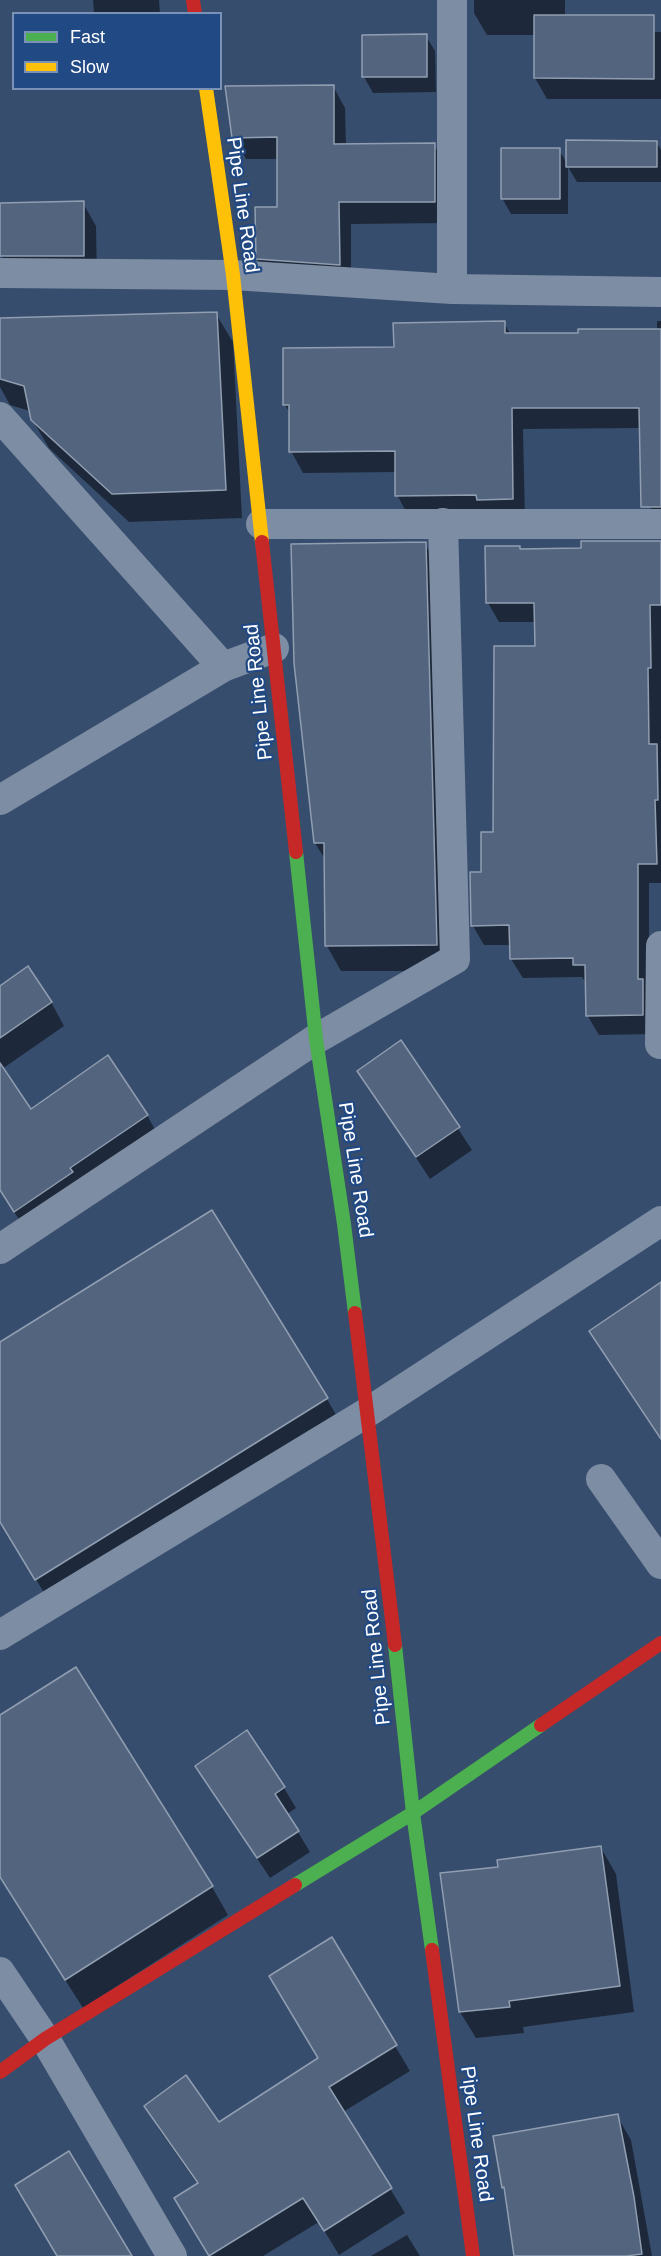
<!DOCTYPE html>
<html>
<head>
<meta charset="utf-8">
<style>
  body { margin:0 }
  #map { position:relative; width:661px; height:2256px; overflow:hidden; background:#374d6d; font-family:Arial,sans-serif }
  canvas { display:block }
  .legend { position:absolute; left:12px; top:12px; width:210px; height:78px; box-sizing:border-box; background:#214983; border:2px solid #7a92b5; margin:0; padding:8px 10px; list-style:none; font-size:18px; color:#fff }
  .legend li { display:flex; align-items:center; gap:12px; height:30px }
  .legend b { width:30px; border:2px solid #7a92b5 }
</style>
</head>
<body>
<div id="map">
<canvas width="661" height="2256"></canvas>
<ul class="legend">
<li><b style="height:8px;background:#4caf50"></b>Fast</li>
<li><b style="height:8px;background:#ffc107"></b>Slow</li>
</ul>
</div>
<script>
const c = document.querySelector('canvas').getContext('2d');
c.lineJoin = 'round';
function paint(path, color) { c.fillStyle = color; c.fill(path, 'evenodd'); }
const toPath = rows => new Path2D(rows.map(r => 'M' + r).join(''));
function trace(path, color, width, dash) { c.strokeStyle = color; c.lineWidth = width; c.lineCap = dash ? 'butt' : 'round'; c.setLineDash(dash || []); c.stroke(path); }
function drawText(font, color, halo, rows, align = 'center') {
  c.font = font + ' Arial,sans-serif'; c.lineWidth = 4.5; c.setLineDash([]); c.textBaseline = 'middle'; c.strokeStyle = halo; c.fillStyle = color; for (const [text, x, y, turn = 0] of rows) {
    c.save(); c.translate(x, y); c.rotate((+turn || 0) * Math.PI / 180); c.textAlign = isNaN(turn) ? turn : align; if (halo) c.strokeText(text, 0, 0); c.fillText(text, 0, 0); c.restore();
  }
}
paint(toPath([
  [93,0,159,0,160,14,94,14],
  [474,0,565,0,565,16,595,32,661,32,661,99,547,99,535,78,536,35,487,35,474,13],
  [426,36,435,51,436,92,373,93,364,77],
  [333,86,345,108,346,145,434,145,447,167,447,223,351,224,351,286,270,281,257,259,279,209,278,159,246,159,234,137],
  [656,142,661,150,661,182,577,182,568,167,568,214,511,214,502,198,559,150,568,165],
  [83,203,96,226,97,279,14,278,1,255],
  [216,314,233,342,242,518,129,522,49,448,32,419,30,411,10,405,0,387,0,319],
  [657,321,661,321,661,514,654,514,642,493,641,428,523,429,525,520,409,517,397,495,396,472,303,473,291,451,291,415,285,405,284,350,395,348,504,323,511,335,580,334,657,330],
  [425,544,440,570,451,971,341,971,327,946,326,861,315,843],
  [519,547,521,550,661,547,661,883,649,883,649,991,654,1034,599,1035,587,1015,587,985,582,977,523,978,511,959,511,945,484,945,473,926,482,873,494,834,536,647,536,622,499,622,488,603],
  [0,988,51,1002,64,1026,2,1069,30,1111,147,1115,160,1139,29,1234,0,1191],
  [401,1042,472,1150,430,1179,359,1071],
  [661,1296,661,1440,591,1332],
  [0,1344,327,1399,343,1427,53,1607,0,1521],
  [0,1717,212,1887,228,1915,83,2008,0,1877],
  [197,1767,284,1788,296,1808,287,1814,310,1852,270,1878],
  [601,1848,616,1874,634,2012,523,2027,524,2033,476,2038,460,2012,442,1875,500,1868],
  [331,1939,410,2071,343,2112,405,2213,339,2255,319,2222,263,2256,210,2256,190,2223,198,2185,160,2131,146,2107,219,2124,320,2059],
  [617,2116,631,2140,652,2256,515,2256,506,2191,504,2187],
  [407,2235,420,2256,371,2256]
]), '#0007');
const building = toPath([
  [534,15,654,15,654,79,534,78,534,15],
  [427,34,427,77,362,77,362,35,427,34],
  [334,85,334,144,435,143,435,202,339,202,340,265,256,259,255,207,277,207,277,137,232,138,225,86,334,85],
  [566,140,657,141,657,167,566,167,566,140],
  [501,148,560,148,560,199,501,199,501,148],
  [84,201,84,256,0,256,0,203,84,201],
  [217,312,226,490,112,494,31,420,24,386,0,379,0,318,217,312],
  [505,321,505,333,578,333,578,329,661,329,661,507,641,507,639,408,512,408,513,499,477,500,476,495,395,496,395,451,289,452,289,405,283,405,283,348,394,347,393,323,505,321],
  [581,541,661,541,661,605,650,605,651,668,648,668,649,744,657,744,658,800,655,800,657,864,638,864,638,979,643,979,643,1015,586,1016,585,965,573,965,573,958,510,959,509,925,471,926,470,872,481,872,481,832,493,832,494,646,535,646,534,603,486,603,485,546,520,546,520,549,581,548,581,541],
  [426,542,437,945,325,946,324,843,314,843,294,663,291,544,426,542],
  [28,966,52,1002,0,1038,0,986,28,966],
  [401,1040,460,1127,416,1157,357,1071,401,1040],
  [108,1055,148,1115,70,1168,73,1172,14,1212,0,1190,0,1063,31,1109,108,1055],
  [212,1210,328,1398,35,1580,0,1522,0,1342,212,1210],
  [661,1282,661,1439,589,1331,661,1282],
  [76,1667,213,1886,65,1980,0,1877,0,1715,76,1667],
  [247,1730,285,1787,275,1794,299,1831,257,1858,195,1766,247,1730],
  [601,1846,620,1986,509,2001,510,2007,459,2012,440,1873,498,1867,497,1860,601,1846],
  [332,1937,397,2045,329,2087,392,2188,324,2231,303,2198,209,2256,174,2198,198,2183,144,2106,186,2075,219,2122,318,2058,269,1976,332,1937],
  [618,2114,634,2197,642,2254,626,2256,514,2256,504,2187,502,2188,493,2136,618,2114],
  [69,2151,132,2256,57,2256,15,2185,69,2151]
]);
paint(building, '#52647e');
trace(building, '#919eb1', 1.5);
trace(toPath([
  [452,0,452,289],
  [0,273,233,275,452,289,661,292],
  [0,417,223,667],
  [261,524,661,524],
  [0,800,223,667,274,648],
  [660,1044,661,946],
  [0,1249,316,1039,455,959,443,523],
  [601,1479,661,1564],
  [0,1635,368,1412,661,1221],
  [0,1972,45,2039,172,2256]
]), '#7d8da3', 30);
trace(toPath([
  [296,852,316,1039,344,1224,355,1313],
  [395,1645,413,1813,432,1950],
  [295,1885,413,1813,541,1725]
]), '#4caf50', 14);
trace(toPath([
  [206,88,233,275,262,542]
]), '#ffc107', 14);
trace(toPath([
  [193,0,195,14],
  [262,542,296,852],
  [355,1313,395,1645],
  [541,1725,661,1643],
  [432,1950,473,2256],
  [0,2072,45,2039,295,1885]
]), '#c62828', 14);
drawText('20px', '#fff', '#214983', [
  ["Pipe Line Road",242,205,82],
  ["Pipe Line Road",259,692,-96],
  ["Pipe Line Road",355,1170,81],
  ["Pipe Line Road",377,1657,-96],
  ["Pipe Line Road",476,2134,82]
]);
</script>
</body>
</html>
